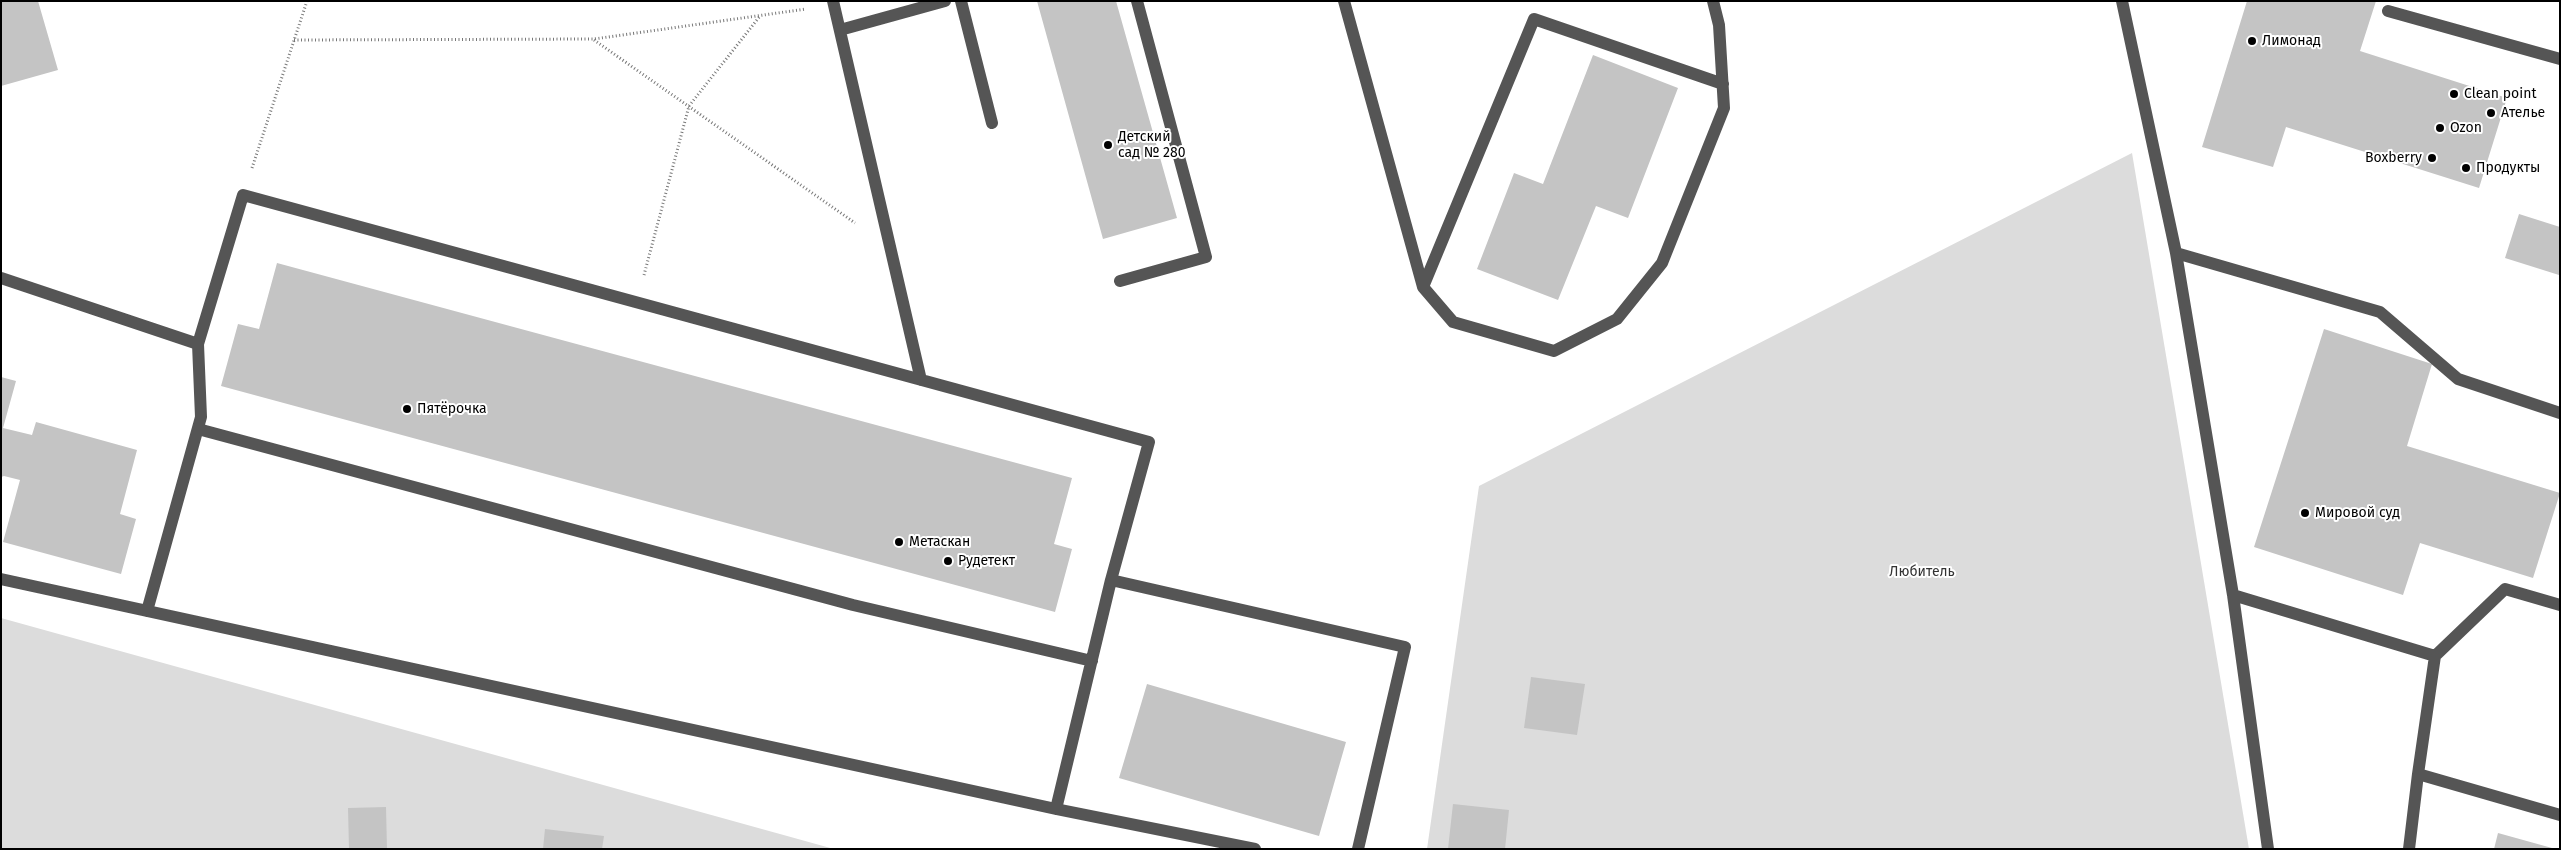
<!DOCTYPE html>
<html>
<head>
<meta charset="utf-8">
<style>
  body { margin:0 }
  #map { position:relative; width:2561px; height:850px; overflow:hidden; background:#fff; font-family:"Fira Sans",sans-serif }
  canvas { display:block }
  .frame { position:absolute; inset:0; border:2px solid #000; pointer-events:none }
</style>
</head>
<body>
<div id="map">
<canvas width="2561" height="850"></canvas>
<div class="frame"></div>
</div>
<script>
const c = document.querySelector('canvas').getContext('2d');
c.lineJoin = 'round';
function paint(path, color) { c.fillStyle = color; c.fill(path, 'evenodd'); }
const toPath = rows => new Path2D(rows.map(r => 'M' + r).join(''));
function trace(path, color, width, dash) { c.strokeStyle = color; c.lineWidth = width; c.lineCap = dash ? 'butt' : 'round'; c.setLineDash(dash || []); c.stroke(path); }
function drawText(font, color, halo, rows, align = 'center') {
  c.font = font + ' "Fira Sans",sans-serif'; c.lineWidth = 4; c.setLineDash([]); c.textBaseline = 'middle'; c.strokeStyle = halo; c.fillStyle = color; for (const [text, x, y, turn = 0] of rows) {
    c.save(); c.translate(x, y); c.rotate((+turn || 0) * Math.PI / 180); c.textAlign = isNaN(turn) ? turn : align; if (halo) c.strokeText(text, 0, 0); c.fillText(text, 0, 0); c.restore();
  }
}
paint(toPath([
  [2132,153,2249,849,1427,849,1479,486],
  [1,618,834,849,1,849]
]), '#dcdcdc');
paint(toPath([
  [1,1,38,1,58,70,1,86],
  [1037,1,1116,1,1177,218,1103,239],
  [2247,1,2376,1,2360,51,2507,98,2479,188,2286,127,2273,167,2202,147],
  [1593,55,1678,88,1628,218,1596,206,1558,300,1477,269,1514,173,1543,184],
  [2519,214,2560,227,2559,275,2505,258],
  [277,263,1072,478,1054,544,1072,549,1055,612,221,386,238,324,259,329],
  [2324,329,2432,364,2407,446,2560,493,2533,578,2420,543,2403,595,2254,547],
  [1,377,16,381,3,428,32,435,36,422,137,450,120,514,136,519,121,574,3,542,20,480,4,476,1,477],
  [1531,677,1585,684,1577,735,1524,728],
  [1147,684,1346,742,1319,836,1119,778],
  [1453,804,1509,810,1505,849,1448,849],
  [386,807,387,849,349,849,348,808],
  [545,829,604,836,602,849,543,849],
  [2498,833,2552,848,2552,849,2494,849]
]), '#c4c4c4');
trace(toPath([
  [294,40,594,39,806,9],
  [594,40,855,223],
  [252,168,307,1],
  [644,275,689,106,760,16]
]), '#777', 3, [1, 2.5]);
trace(toPath([
  [833,1,921,380],
  [961,1,992,123],
  [1344,1,1423,287,1453,322,1554,351,1617,319,1662,263,1724,108,1719,25,1713,1],
  [2122,1,2176,253,2233,595,2268,849],
  [2388,11,2560,59],
  [840,30,945,1],
  [2176,253,2380,312,2458,379,2560,413],
  [1,278,198,344],
  [1120,281,1206,257,1137,1],
  [1423,287,1534,19,1723,84],
  [198,429,853,605,1092,661],
  [1,579,1056,809,1255,849],
  [2233,595,2435,656,2505,589,2560,605],
  [147,611,201,417,198,344,243,195,1149,442,1111,580],
  [2418,774,2435,656],
  [1056,809,1111,580,1405,647,1358,849],
  [2409,849,2418,774,2560,815]
]), '#555', 12);
for (const [x, y, r, color] of [
  [2252,41,5,"#000"],
  [2454,94,5,"#000"],
  [2491,113,5,"#000"],
  [2440,128,5,"#000"],
  [1108,145,5,"#000"],
  [2432,158,5,"#000"],
  [2466,168,5,"#000"],
  [407,409,5,"#000"],
  [2305,513,5,"#000"],
  [899,542,5,"#000"],
  [948,561,5,"#000"]
]) { const dot = new Path2D(); dot.arc(x, y, r, 0, 2 * Math.PI); c.fillStyle = color; c.fill(dot); trace(dot, '#fff', 2); }
drawText('14px', '#000', '#fff', [
  ["Лимонад",2262,41],
  ["Clean point",2464,94],
  ["Ателье",2501,113],
  ["Ozon",2450,128],
  ["Детский",1118,137],
  ["сад № 280",1118,153],
  ["Boxberry",2422,158,"right"],
  ["Продукты",2476,168],
  ["Пятёрочка",417,409],
  ["Мировой суд",2315,513],
  ["Метаскан",909,542],
  ["Рудетект",958,561]
], 'left');
drawText('14px', '#333', '#fff', [
  ["Любитель",1922,572]
]);
</script>
</body>
</html>
